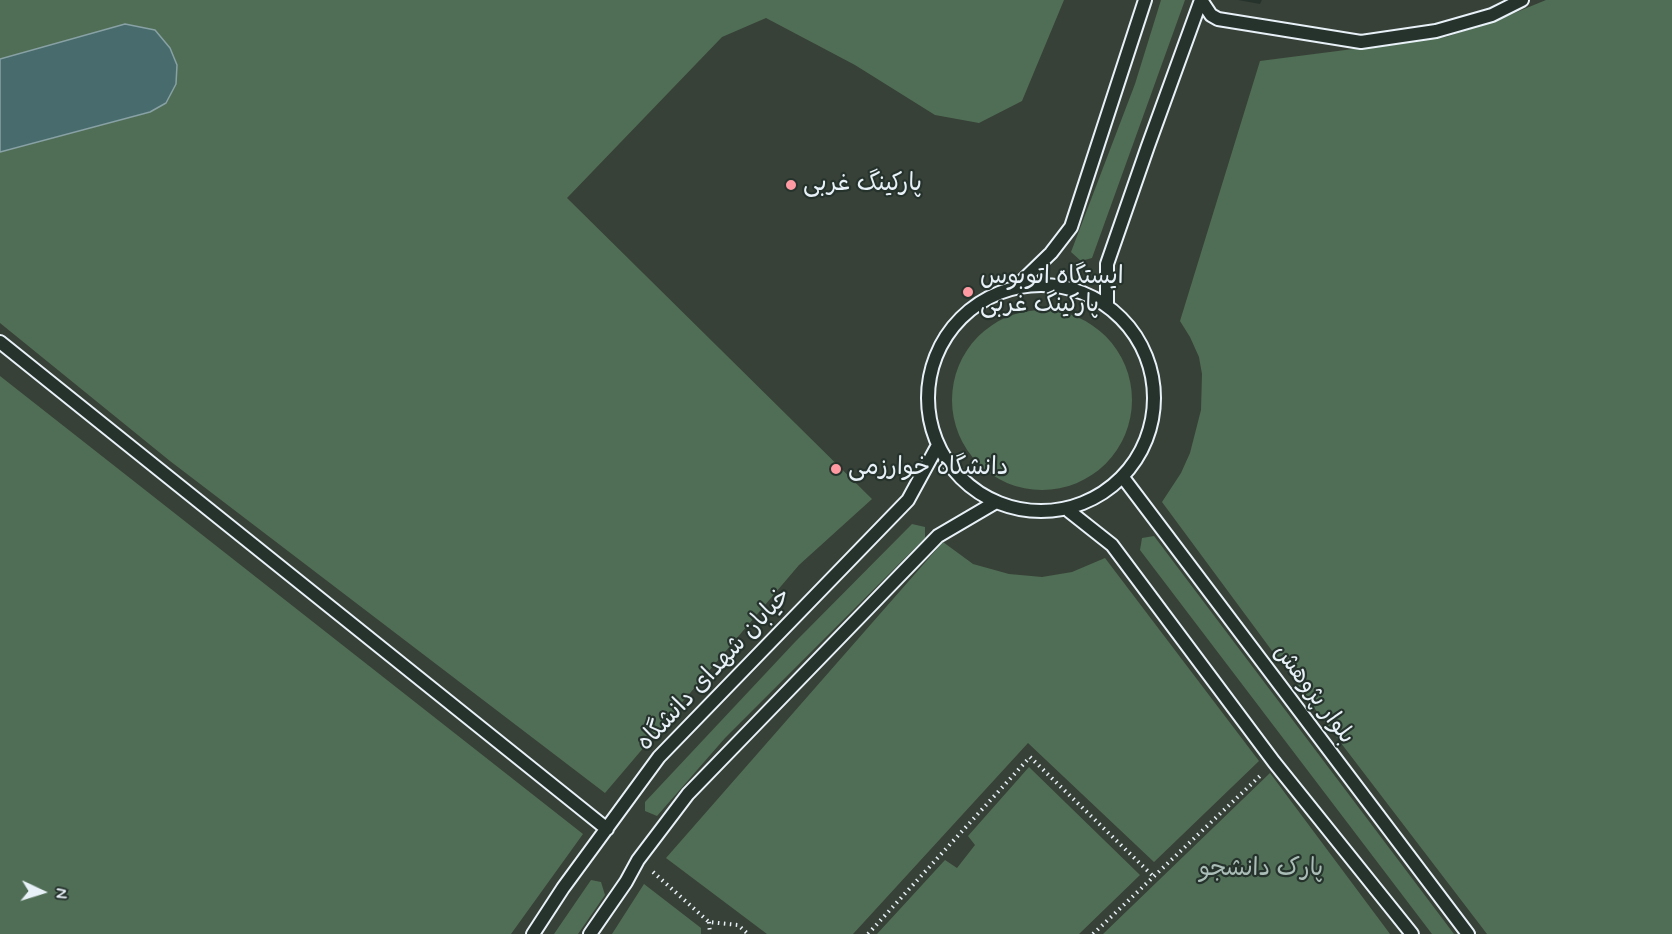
<!DOCTYPE html>
<html>
<head>
<meta charset="utf-8">
<style>
  body { margin:0 }
  #map { position:relative; width:1672px; height:934px; overflow:hidden; background:#26332d; font-family:Mynerve,sans-serif }
  canvas { display:block }
  .north { position:absolute; left:12px; top:862px; width:60px; height:60px; -webkit-text-stroke:4px #26332d; paint-order:stroke; rotate:94deg; font-size:16px; font-weight:700; line-height:24px; text-align:center; color:#e8f1f8 }
  .north::after { content:''; display:block; margin:auto; width:21px; height:27px; background:#e8f1f8; clip-path:polygon(50% 0,100% 100%,50% 72%,0 100%) }
</style>
</head>
<body>
<div id="map">
<canvas width="1672" height="934"></canvas>
<div class="north">N</div>
</div>
<script>
const c = document.querySelector('canvas').getContext('2d');
c.lineJoin = 'round';
function paint(path, color) { c.fillStyle = color; c.fill(path, 'evenodd'); }
const toPath = rows => new Path2D(rows.map(r => 'M' + r).join(''));
function trace(path, color, width, dash) { c.strokeStyle = color; c.lineWidth = width; c.lineCap = dash ? 'butt' : 'round'; c.setLineDash(dash || []); c.stroke(path); }
function drawText(font, color, halo, rows, align = 'center') {
  c.font = font + ' Mynerve,"Playpen Sans Arabic",sans-serif'; c.lineWidth = 4.5; c.setLineDash([]); c.textBaseline = 'middle'; c.strokeStyle = halo; c.fillStyle = color; for (const [text, x, y, turn = 0] of rows) {
    c.save(); c.translate(x, y); c.rotate((+turn || 0) * Math.PI / 180); c.textAlign = isNaN(turn) ? turn : align; if (halo) c.strokeText(text, 0, 0); c.fillText(text, 0, 0); c.restore();
  }
}
paint(toPath([
  [0,0,1238,0,1260,4,1262,0,1672,0,1672,934,0,934]
]), '#384137');
paint(toPath([
  [0,0,1064,0,1022,101,979,123,935,115,855,65,766,18,722,37,567,198,872,499,799,565,605,793,170,461,0,323],
  [1161,0,1185,0,1092,258,1081,261,1071,252,1135,84],
  [1546,0,1672,0,1672,934,1487,934,1318,713,1162,502,1181,473,1190,453,1201,410,1202,374,1199,357,1190,337,1180,321,1260,61,1446,37,1495,21],
  '952 400a90 90 0 1 1 180 0a90 90 0 1 1-180 0Z',
  [0,376,583,834,511,934,0,934],
  [912,524,925,527,925,538,725,738,657,816,645,811,645,802,795,642],
  [1154,536,1454,934,1432,934,1140,550,1142,538],
  [943,542,973,564,1009,574,1042,577,1072,572,1105,558,1259,761,1154,862,1028,743,853,934,767,934,666,858],
  [1029,767,1140,875,1079,934,877,934,945,860,957,868,975,845,968,836],
  [1270,773,1390,934,1103,934],
  [591,880,601,882,605,895,578,934,554,934],
  [644,884,701,928,701,934,612,934]
]), '#506e56');
const water = toPath([
  [125,24,155,30,170,48,177,65,176,84,166,103,150,112,0,152,0,59,125,24]
]);
paint(water, '#486c6d');
trace(water, '#88a1a5', 1.5);
const lane = toPath([
  [1201,0,1211,15,1218,19,1361,42,1436,31,1492,15,1522,0],
  [1020,283,1051,253,1071,227,1145,0],
  '928 398a113 113 0 1 1 226 0a113 113 0 1 1-226 0Z',
  [1107,305,1107,264,1148,146,1201,0],
  [0,342,607,829],
  [1125,480,1468,934],
  [1069,511,1112,545,1274,762,1412,934],
  [533,934,563,888,659,757,908,500,938,445],
  [590,934,626,882,638,860,688,794,938,536,996,502]
]);
trace(lane, '#e8f1f8', 16);
trace(toPath([
  [653,872,709,922,738,925,748,934],
  [709,922,710,934],
  [868,934,1030,757,1153,876],
  [1093,934,1261,775]
]), '#e8f1f8', 4, [1.5, 4.5]);
trace(lane, '#26332d', 12);
for (const [x, y, r, color] of [
  [791,185,6,"#ff9aa2"],
  [968,292,6,"#ff9aa2"],
  [836,469,6,"#ff9aa2"]
]) { const dot = new Path2D(); dot.arc(x, y, r, 0, 2 * Math.PI); c.fillStyle = color; c.fill(dot); trace(dot, '#26332d', 2); }
drawText('24px', '#e8f1f8', '#26332d', [
  ["پارکینگ غربی",803,185],
  ["ایستگاه اتوبوس",980,278],
  ["پارکینگ غربی",980,306],
  ["دانشگاه خوارزمی",848,469]
], 'left');
drawText('24px', '#e8f1f8', '#26332d', [
  ["خیابان شهدای دانشگاه",715,670,-47],
  ["بلوار پژوهش",1313,695,53]
]);
drawText('24px', '#abbdb7', '#26332d', [
  ["پارک دانشجو",1261,870]
]);
</script>
</body>
</html>
